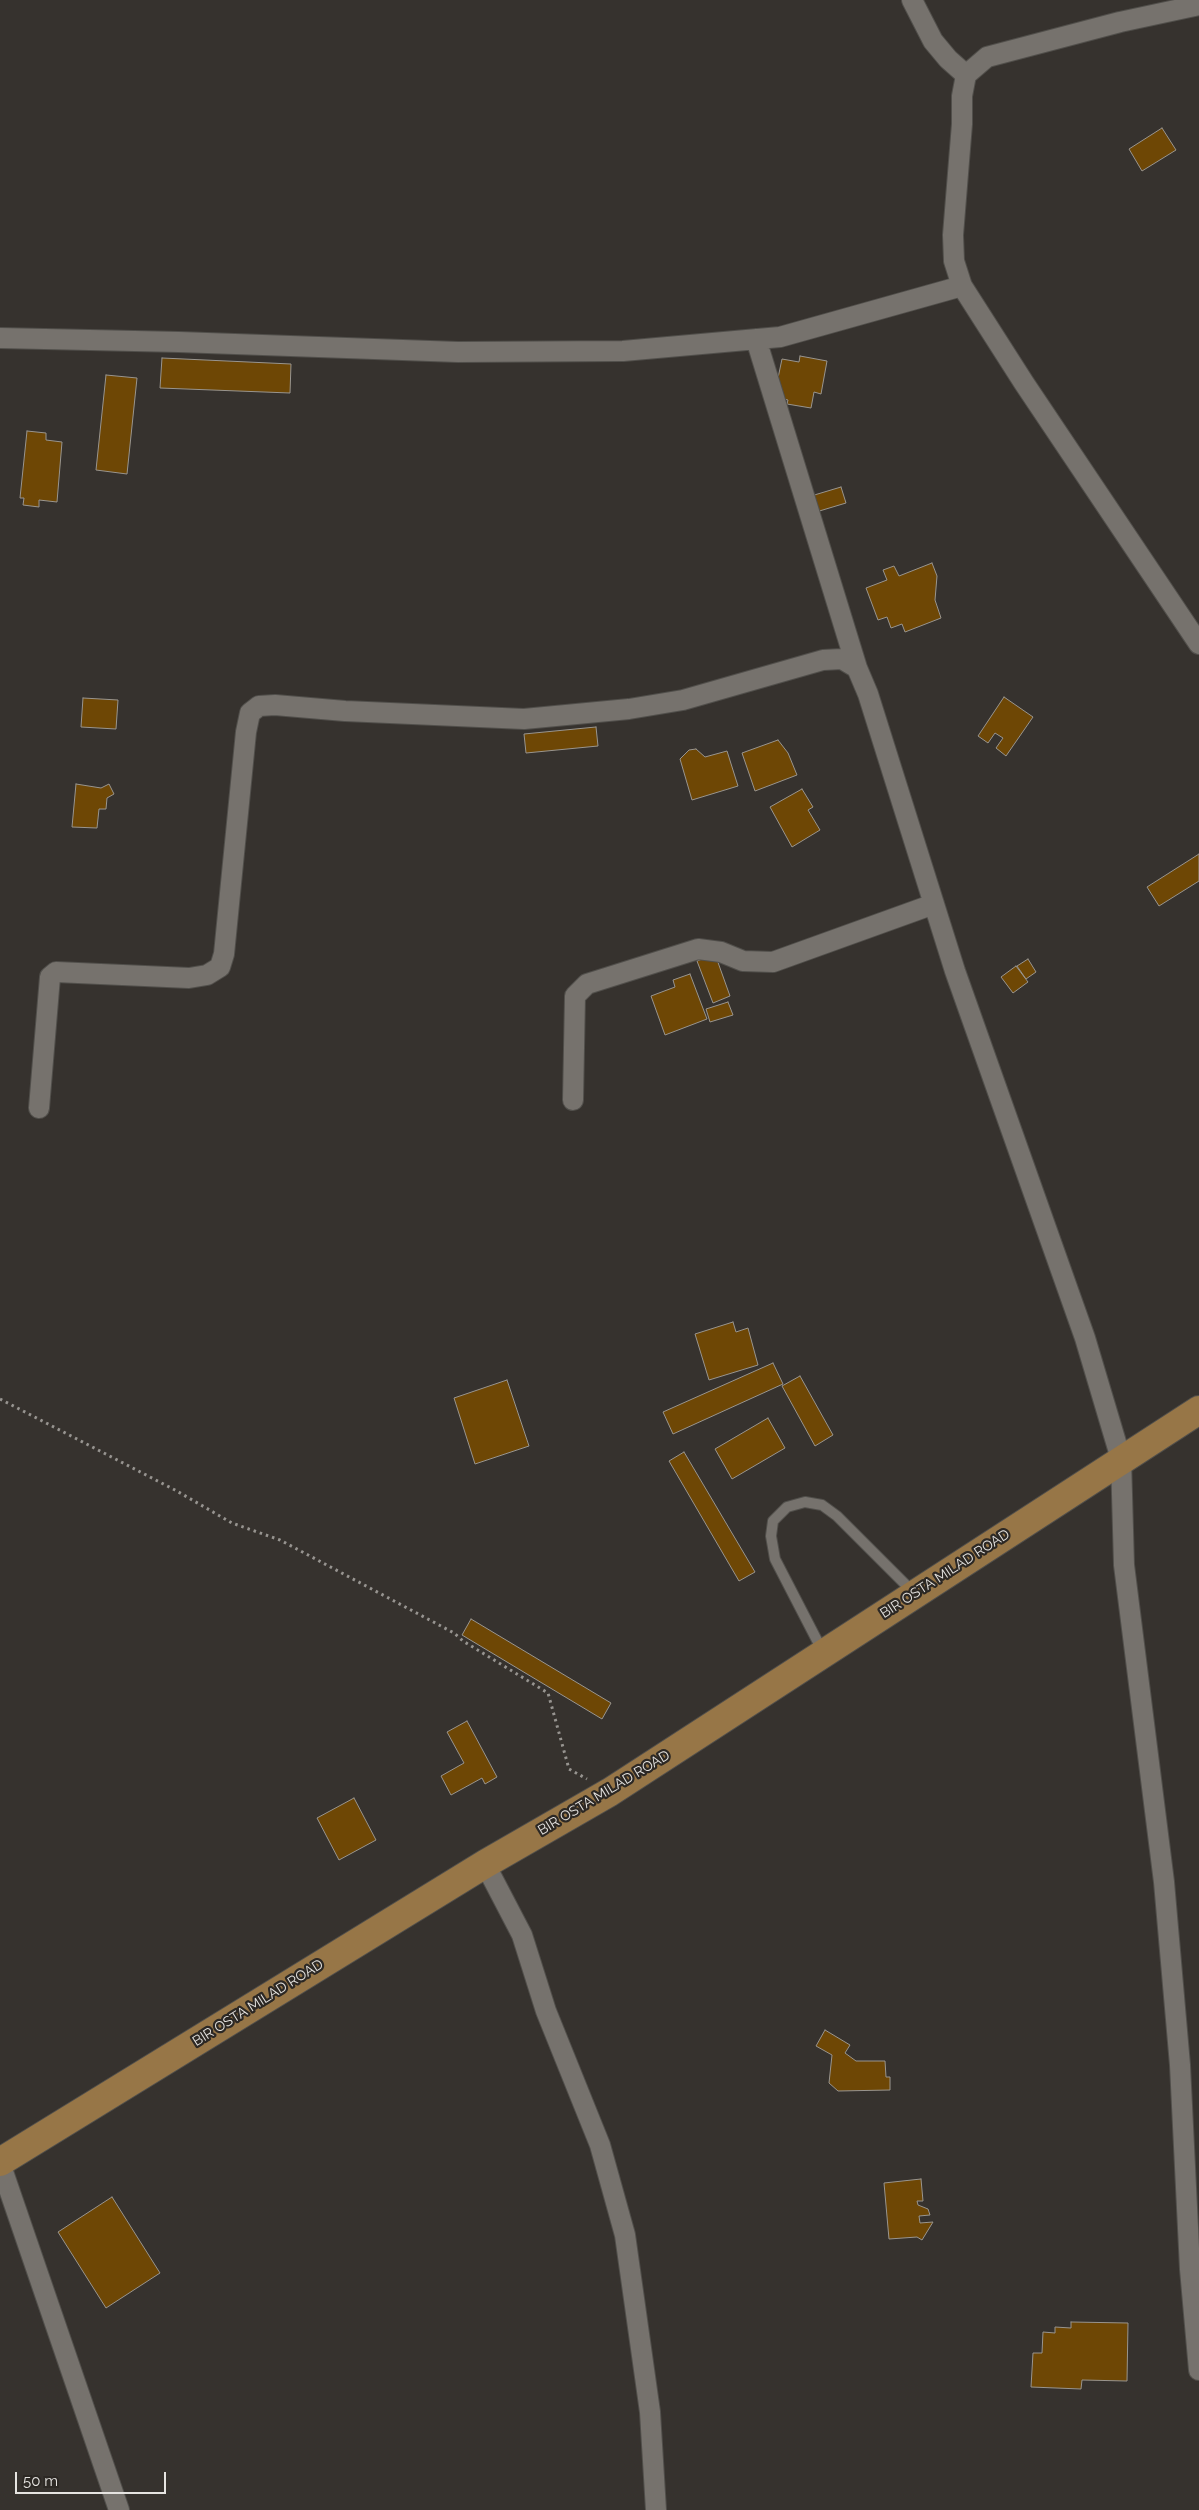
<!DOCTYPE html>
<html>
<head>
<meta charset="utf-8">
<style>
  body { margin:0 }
  #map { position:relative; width:1199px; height:2510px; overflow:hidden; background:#36322e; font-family:Raleway,sans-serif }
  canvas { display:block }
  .scale { position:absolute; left:15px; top:2472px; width:151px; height:22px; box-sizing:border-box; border:2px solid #e6e4e1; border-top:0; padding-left:6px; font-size:15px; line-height:18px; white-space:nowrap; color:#e6e4e1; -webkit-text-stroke:4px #2c2824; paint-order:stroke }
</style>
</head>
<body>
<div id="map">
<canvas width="1199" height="2510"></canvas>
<div class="scale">50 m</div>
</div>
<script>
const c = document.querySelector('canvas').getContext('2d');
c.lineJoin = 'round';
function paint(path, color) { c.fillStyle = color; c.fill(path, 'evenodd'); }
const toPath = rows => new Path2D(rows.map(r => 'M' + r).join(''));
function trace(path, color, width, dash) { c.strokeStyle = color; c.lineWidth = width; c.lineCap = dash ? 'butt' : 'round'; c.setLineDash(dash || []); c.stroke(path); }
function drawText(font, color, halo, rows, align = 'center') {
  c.font = font + ' Raleway,sans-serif'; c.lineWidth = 4.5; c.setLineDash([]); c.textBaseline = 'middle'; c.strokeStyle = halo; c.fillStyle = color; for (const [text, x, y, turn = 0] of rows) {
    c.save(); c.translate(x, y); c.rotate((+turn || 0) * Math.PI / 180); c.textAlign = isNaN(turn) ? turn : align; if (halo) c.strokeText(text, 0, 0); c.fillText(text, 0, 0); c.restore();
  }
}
const building = toPath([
  [1162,128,1176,150,1142,171,1129,149,1162,128],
  [800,356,827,361,821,394,814,392,811,408,787,404,788,400,774,397,782,359,799,362,800,356],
  [162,358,291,364,290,393,160,388,162,358],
  [106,375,137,378,127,474,96,470,106,375],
  [27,431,46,433,46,440,62,442,57,502,39,500,39,507,23,505,24,498,20,498,27,431],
  [841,487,846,503,816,512,811,496,841,487],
  [932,563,937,576,935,600,941,618,905,632,902,624,891,628,887,617,878,620,866,588,887,580,883,570,894,566,899,576,932,563],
  [1004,697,1033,717,1006,756,996,748,1003,738,995,733,988,743,978,736,1004,697],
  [83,698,118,700,116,729,81,727,83,698],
  [596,727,598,746,526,753,524,734,596,727],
  [778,740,788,753,797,775,755,791,742,753,778,740],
  [696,749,705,757,727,751,738,786,692,800,680,759,689,750,696,749],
  [76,784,101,788,109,784,114,794,107,798,106,809,99,809,97,828,72,827,76,784],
  [802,789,813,807,808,810,820,830,792,847,770,807,802,789],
  [1199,854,1199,881,1159,906,1147,887,1199,854],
  [715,954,730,996,713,1003,697,961,715,954],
  [1028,959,1036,972,1026,979,1017,966,1028,959],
  [1016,966,1028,982,1013,993,1001,977,1016,966],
  [690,974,707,1019,665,1035,651,996,675,987,673,980,690,974],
  [728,1002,733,1015,710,1022,706,1009,728,1002],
  [733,1322,736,1332,748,1328,758,1365,709,1380,695,1334,733,1322],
  [773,1363,783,1384,673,1434,663,1412,773,1363],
  [800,1376,833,1435,815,1446,782,1386,800,1376],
  [507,1380,529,1446,475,1464,454,1398,507,1380],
  [768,1418,785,1448,732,1479,715,1449,768,1418],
  [684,1452,755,1572,739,1581,669,1461,684,1452],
  [471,1619,611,1703,602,1719,462,1635,471,1619],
  [467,1721,497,1777,485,1784,482,1778,451,1795,441,1776,464,1763,447,1732,467,1721],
  [354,1798,376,1840,339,1860,317,1818,354,1798],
  [825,2030,850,2045,845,2053,856,2061,885,2061,886,2077,890,2077,890,2090,838,2091,829,2083,832,2055,816,2046,825,2030],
  [921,2179,923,2201,917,2201,918,2205,928,2209,930,2215,919,2216,920,2223,933,2222,922,2240,917,2237,889,2239,884,2183,921,2179],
  [112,2197,160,2273,106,2308,58,2232,112,2197],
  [1071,2322,1128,2323,1127,2381,1082,2380,1081,2389,1031,2387,1033,2353,1042,2353,1043,2332,1055,2333,1055,2327,1071,2328,1071,2322]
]);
paint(building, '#6e4705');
trace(building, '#99958f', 1);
const service = toPath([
  [823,1652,775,1559,771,1536,773,1521,787,1507,805,1502,822,1505,837,1516,914,1593]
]);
const minor = toPath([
  [912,0,933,41,948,59,966,75],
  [1199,5,1120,22,987,57,966,75,962,96,962,124,953,235,954,261,962,286,1024,383,1199,644],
  [0,338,179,342,458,352,623,351,780,337,962,286],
  [756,339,857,668],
  [573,1100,575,996,587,984,698,949,721,952,743,961,773,962,934,904],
  [39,1108,50,977,56,972,189,978,207,975,220,967,224,954,246,732,250,713,259,706,275,705,345,711,524,719,629,709,683,700,823,660,842,659,857,668,868,694,955,971,1085,1338,1121,1459,1124,1565,1164,1882,1180,2065,1190,2269,1199,2370],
  [485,1864,522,1935,546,2011,600,2145,625,2235,650,2412,656,2510],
  [0,2163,119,2510]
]);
const primary = toPath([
  [0,2162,485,1864,610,1792,1199,1410]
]);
trace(service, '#514f4b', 12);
trace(minor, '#514f4b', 22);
trace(primary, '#514f4b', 30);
trace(toPath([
  [0,1399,175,1490,232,1523,280,1540,454,1633,463,1641,548,1693,569,1769,587,1779]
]), '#979490', 3, [2.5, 4]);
trace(service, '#76726d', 10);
trace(minor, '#76726d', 20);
trace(primary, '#977647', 28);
drawText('14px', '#e6e4e1', '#2c2824', [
  ["BIR OSTA MILAD ROAD",945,1574,-33],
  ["BIR OSTA MILAD ROAD",604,1793,-31],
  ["BIR OSTA MILAD ROAD",258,2003,-32]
]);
</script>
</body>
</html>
